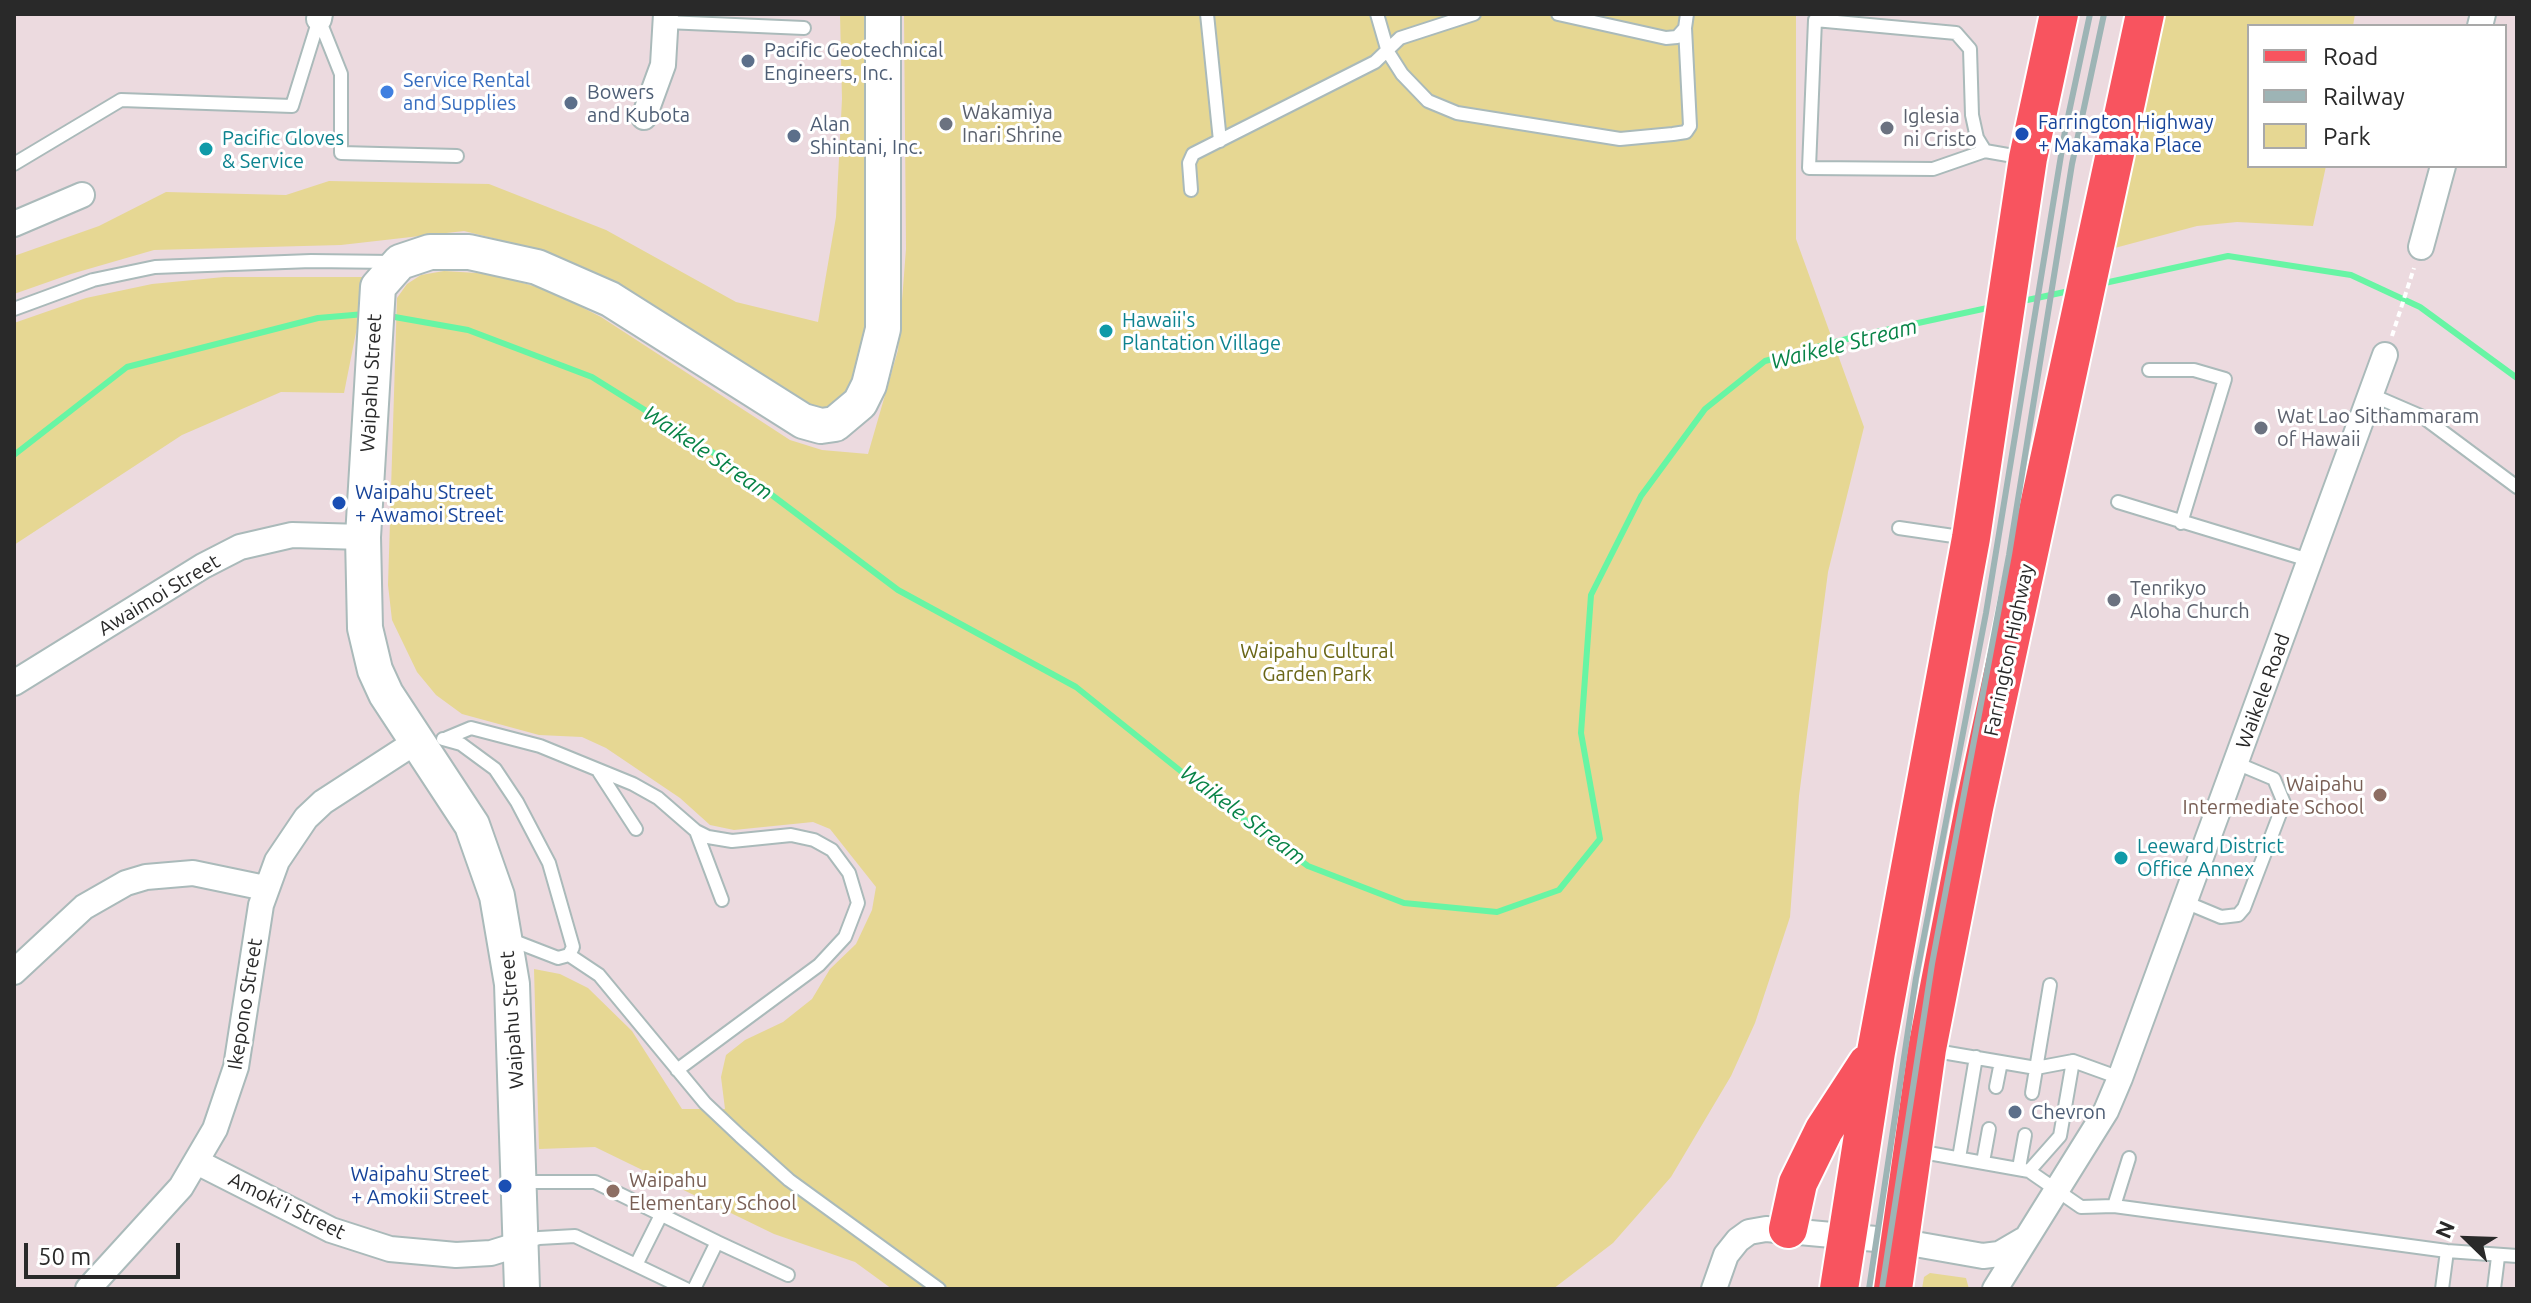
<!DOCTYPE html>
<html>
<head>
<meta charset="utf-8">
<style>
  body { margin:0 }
  #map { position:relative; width:2531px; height:1303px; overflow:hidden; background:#ecdadf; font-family:Ubuntu,sans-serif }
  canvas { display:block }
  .frame { position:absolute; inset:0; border:16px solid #292929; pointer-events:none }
  .legend { position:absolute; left:2247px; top:24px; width:260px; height:144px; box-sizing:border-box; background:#fff; border:2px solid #a9a9a9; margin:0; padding:10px 14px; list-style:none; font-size:24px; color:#292929 }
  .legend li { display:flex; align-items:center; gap:16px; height:40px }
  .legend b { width:40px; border:2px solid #a9a9a9 }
  .north { position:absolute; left:2427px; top:1199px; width:80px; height:80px; -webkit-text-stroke:6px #fff; paint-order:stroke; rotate:293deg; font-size:22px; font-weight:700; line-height:32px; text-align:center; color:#292929 }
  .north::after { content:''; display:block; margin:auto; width:28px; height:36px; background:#292929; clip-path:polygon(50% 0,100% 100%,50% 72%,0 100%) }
  .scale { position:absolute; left:24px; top:1243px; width:156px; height:36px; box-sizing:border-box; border:4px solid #292929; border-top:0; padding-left:10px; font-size:24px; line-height:28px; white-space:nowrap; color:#292929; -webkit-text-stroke:6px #fff; paint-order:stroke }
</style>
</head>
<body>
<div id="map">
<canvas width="2531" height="1303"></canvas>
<div class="frame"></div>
<ul class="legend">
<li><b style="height:10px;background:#f8545f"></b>Road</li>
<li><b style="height:10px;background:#9db4b5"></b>Railway</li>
<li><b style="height:22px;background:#e6d793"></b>Park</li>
</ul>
<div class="north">N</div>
<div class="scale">50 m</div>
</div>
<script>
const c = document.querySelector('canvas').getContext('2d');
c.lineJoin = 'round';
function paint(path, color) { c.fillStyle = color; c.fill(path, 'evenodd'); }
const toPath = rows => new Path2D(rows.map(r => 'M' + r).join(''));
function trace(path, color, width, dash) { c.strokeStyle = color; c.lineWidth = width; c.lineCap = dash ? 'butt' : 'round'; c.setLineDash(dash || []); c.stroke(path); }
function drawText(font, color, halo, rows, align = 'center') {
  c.font = font + ' Ubuntu,sans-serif'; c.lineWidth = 6; c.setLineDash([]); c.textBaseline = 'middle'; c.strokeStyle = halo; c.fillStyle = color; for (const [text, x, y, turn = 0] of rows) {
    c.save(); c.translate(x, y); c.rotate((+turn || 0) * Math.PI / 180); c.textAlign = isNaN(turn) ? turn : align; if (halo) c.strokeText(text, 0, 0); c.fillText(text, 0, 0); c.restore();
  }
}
paint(toPath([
  [840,14,865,14,866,294,863,353,852,388,831,408,814,408,612,283,540,250,464,231,341,245,154,250,71,274,14,294,14,256,99,226,166,192,286,195,329,181,489,184,606,230,736,302,818,322,836,217,842,99],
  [904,14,1796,14,1796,239,1864,427,1828,572,1799,796,1790,917,1755,1023,1731,1076,1671,1177,1613,1243,1553,1289,892,1289,855,1262,774,1234,595,1147,539,1149,534,969,560,974,588,988,632,1031,682,1109,725,1109,721,1077,726,1055,745,1040,783,1022,812,999,830,969,856,944,872,910,876,887,830,829,813,822,734,830,710,825,680,798,606,748,582,737,539,735,462,714,436,695,417,672,392,620,388,585,397,298,407,284,421,275,444,271,493,274,550,291,601,317,790,440,822,450,868,454,898,350,901,314,906,249],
  [2164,14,2355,14,2353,26,2249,26,2249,166,2326,166,2313,226,2237,222,2197,226,2111,249,2148,68],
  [224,277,367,277,344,393,281,392,182,435,14,545,14,323,86,298,152,284],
  [1930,1273,1966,1278,1969,1289,1922,1289,1924,1277]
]), '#e6d793');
trace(toPath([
  [2100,284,2228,256,2351,275,2420,307,2517,378],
  [2018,302,2074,290],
  [389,316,468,330,592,377,728,462,898,590,1076,687,1208,793,1308,866,1404,903,1497,912,1559,890,1600,839,1581,733,1591,595,1641,496,1705,409,1765,361,1858,336,1992,307],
  [14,455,127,367,318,318,365,314]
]), '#67f5a4', 6);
const lane = toPath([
  [1207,14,1220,141],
  [1377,14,1388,52,1402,74,1428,101,1457,113,1620,139,1673,134,1686,132,1690,126,1685,28],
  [1558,14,1666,38,1677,37,1685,28,1687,14],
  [319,19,341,74,341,153,457,156],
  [1815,20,1956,33,1970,49,1972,115,1977,138,1985,151,1933,169,1809,168,1815,20],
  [666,22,804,28],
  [1985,151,2025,158],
  [14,164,121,100,292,106,319,19],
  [1191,190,1189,163,1193,154,1375,62,1400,38,1474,14],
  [14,309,93,280,155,267,311,261,393,262],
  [2149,370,2194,370,2225,379,2181,523],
  [2372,395,2423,417,2517,487],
  [2118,502,2312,561],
  [1899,528,1967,538],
  [447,738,471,728,540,746,633,784,658,798,696,831,708,837,732,841,791,835,814,840,832,850,849,873,858,903,845,937,819,965,677,1070],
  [443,739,461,744,495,769,517,802,549,863,573,947,569,955,558,958,509,939],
  [599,772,636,829],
  [696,831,722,900],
  [2185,902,2221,917,2238,915,2244,908,2284,803,2274,779,2236,763],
  [569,955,599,975,705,1103,740,1136,789,1180,939,1289],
  [1930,1050,2036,1068,2073,1061,2120,1078],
  [1996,1087,2001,1062],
  [2032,1093,2050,985],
  [1917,1151,2029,1171,2081,1207,2114,1206,2447,1251,2517,1256],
  [1959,1158,1976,1057],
  [1983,1162,1989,1129],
  [2019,1168,2025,1135],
  [2029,1171,2060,1136,2073,1061],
  [522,1182,595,1182,717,1242,694,1289],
  [2114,1206,2129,1158],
  [717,1242,788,1275],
  [523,1243,539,1238,575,1236,686,1289],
  [636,1265,661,1215],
  [2442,1289,2447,1251],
  [2494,1289,2498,1257]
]);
const street = toPath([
  [319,19,320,14],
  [2480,26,2483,14],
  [644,117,663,65,666,14],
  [14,224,82,195],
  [2421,247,2443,166],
  [14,683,203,566,240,547,292,535,363,537],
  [14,972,84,907,126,883,146,877,193,873,265,888],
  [197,1162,331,1230,390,1249,456,1255,491,1253,520,1244],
  [88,1289,181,1187,215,1129,236,1067,261,905,277,861,306,818,323,802,417,741],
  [1714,1289,1726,1255,1738,1240,1749,1232,1766,1229,1898,1241,1983,1256,1999,1254,2023,1240],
  [1995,1289,2106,1111,2120,1078,2385,355]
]);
const secondary = toPath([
  [522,1289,512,984,497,896,472,825,386,694,375,670,365,628,363,537,378,287,400,262,430,252,469,252,537,267,610,299,803,421,821,426,835,424,860,403,869,385,883,329,883,14]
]);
const primary = toPath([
  [1788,1229,1798,1183,1824,1130,1867,1064],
  [1839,1289,1876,1052,1971,538,2028,158,2059,14],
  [1893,1289,1927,1049,1974,808,2145,14]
]);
trace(lane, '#aababa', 16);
trace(street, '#aababa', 28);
trace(secondary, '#aababa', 38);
trace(primary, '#fff', 42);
trace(toPath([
  [2392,336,2414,268]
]), '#fff', 4, [6, 4]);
trace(lane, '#fff', 12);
trace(street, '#fff', 24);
trace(secondary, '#fff', 34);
trace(primary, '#f8545f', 38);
trace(toPath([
  [1869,1289,1916,978,1986,613,2065,131,2090,14],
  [1882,1289,1932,964,2009,555,2072,164,2104,14]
]), '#9db4b5', 6);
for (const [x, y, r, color] of [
  [748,61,8,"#5c6f8a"],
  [387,92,8,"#3f7fe0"],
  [571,103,8,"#5c6f8a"],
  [946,124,8,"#6b7280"],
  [1887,128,8,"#6b7280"],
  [2022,134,8,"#1a4fb4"],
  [794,136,8,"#5c6f8a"],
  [206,149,8,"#0f9aa8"],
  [1106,331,8,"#0f9aa8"],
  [2261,428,8,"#6b7280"],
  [339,503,8,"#1a4fb4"],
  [2114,600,8,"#6b7280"],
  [2380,795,8,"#8d6e63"],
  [2121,858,8,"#0f9aa8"],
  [2015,1112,8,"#5c6f8a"],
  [505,1186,8,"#1a4fb4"],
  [613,1191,8,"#8d6e63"]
]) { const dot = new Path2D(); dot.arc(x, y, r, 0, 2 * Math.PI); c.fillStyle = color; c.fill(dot); trace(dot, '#fff', 3); }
drawText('20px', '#4e5e75', '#fff', [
  ["Pacific Geotechnical",764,50],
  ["Engineers, Inc.",764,73],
  ["Bowers",587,92],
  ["and Kubota",587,115],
  ["Alan",810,124],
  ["Shintani, Inc.",810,147],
  ["Chevron",2031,1112]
], 'left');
drawText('20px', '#366cbe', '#fff', [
  ["Service Rental",403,80],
  ["and Supplies",403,103]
], 'left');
drawText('20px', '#5b616d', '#fff', [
  ["Wakamiya",962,112],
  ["Inari Shrine",962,135],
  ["Iglesia",1903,116],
  ["ni Cristo",1903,139],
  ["Wat Lao Sithammaram",2277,416],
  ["of Hawaii",2277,439],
  ["Tenrikyo",2130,588],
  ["Aloha Church",2130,611]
], 'left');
drawText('20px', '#164399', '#fff', [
  ["Farrington Highway",2038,122],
  ["+ Makamaka Place",2038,145],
  ["Waipahu Street",355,492],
  ["+ Awamoi Street",355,515],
  ["Waipahu Street",489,1174,"right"],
  ["+ Amokii Street",489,1197,"right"]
], 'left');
drawText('20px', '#0d838f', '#fff', [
  ["Pacific Gloves",222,138],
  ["& Service",222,161],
  ["Hawaii's",1122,320],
  ["Plantation Village",1122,343],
  ["Leeward District",2137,846],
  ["Office Annex",2137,869]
], 'left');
drawText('20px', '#292929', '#fff', [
  ["Waipahu Street",371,383,-87],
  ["Awaimoi Street",159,595,-31],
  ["Farrington Highway",2009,650,-78],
  ["Waikele Road",2263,691,-70],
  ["Ikepono Street",245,1004,-81],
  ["Waipahu Street",512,1020,-94],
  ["Amoki'i Street",287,1206,26]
]);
drawText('20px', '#6a6616', '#fff', [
  ["Waipahu Cultural",1317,651],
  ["Garden Park",1317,674]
]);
drawText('20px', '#785e54', '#fff', [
  ["Waipahu",2364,784],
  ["Intermediate School",2364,807],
  ["Waipahu",629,1180,"left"],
  ["Elementary School",629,1203,"left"]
], 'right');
drawText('italic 22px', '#088347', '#fff', [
  ["Waikele Stream",1844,344,-14],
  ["Waikele Stream",708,453,34],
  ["Waikele Stream",1243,815,37]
]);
</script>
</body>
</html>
